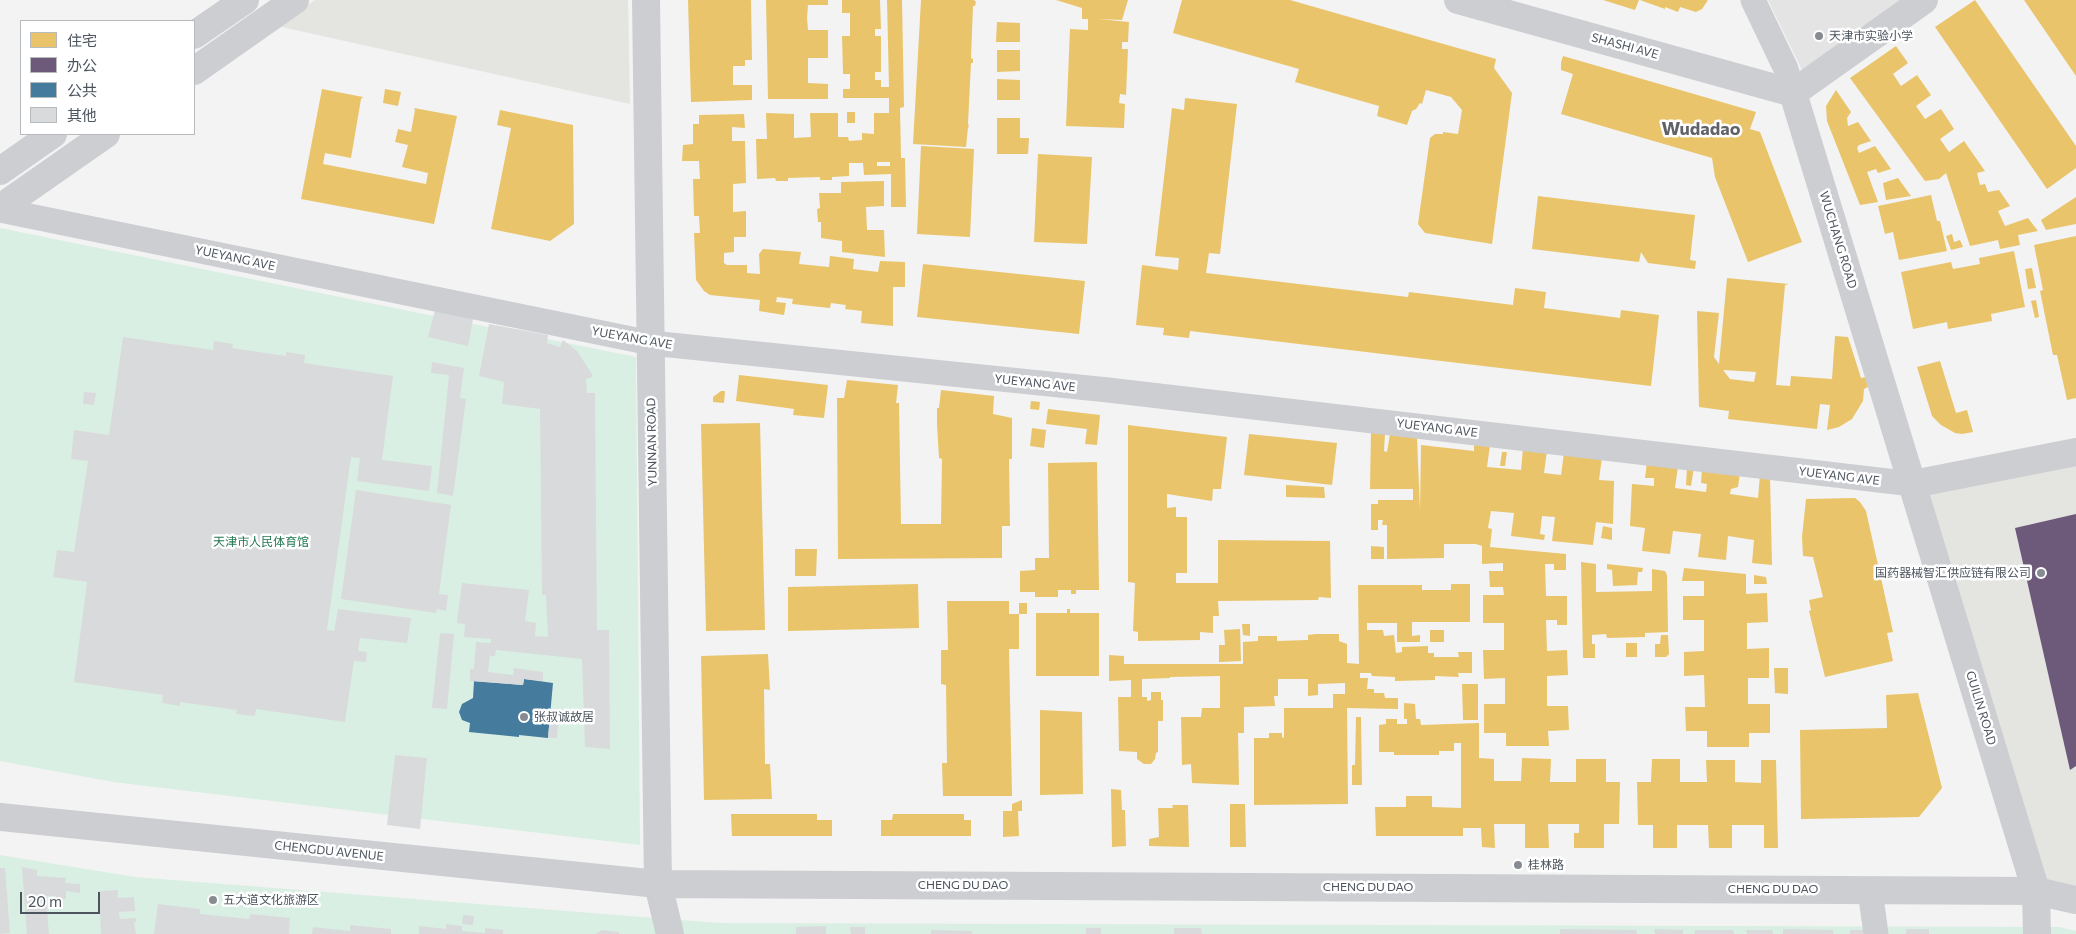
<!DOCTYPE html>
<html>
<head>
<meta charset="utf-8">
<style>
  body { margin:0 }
  #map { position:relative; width:2076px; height:934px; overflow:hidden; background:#f3f3f3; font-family:Commissioner,"Noto Sans SC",sans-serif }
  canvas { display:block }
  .legend { position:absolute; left:20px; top:20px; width:175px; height:115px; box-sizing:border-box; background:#fff; border:1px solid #b7bbbe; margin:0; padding:6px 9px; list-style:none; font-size:15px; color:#4c545d }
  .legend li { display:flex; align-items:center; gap:10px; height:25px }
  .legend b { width:25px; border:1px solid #b7bbbe }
  .scale { position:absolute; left:20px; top:892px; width:80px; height:22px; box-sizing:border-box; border:2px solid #4c545d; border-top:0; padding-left:6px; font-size:15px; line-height:18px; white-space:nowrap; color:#4c545d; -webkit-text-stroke:4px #fff; paint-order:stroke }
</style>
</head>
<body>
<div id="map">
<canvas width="2076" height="934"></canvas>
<ul class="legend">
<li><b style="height:14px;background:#e9c46a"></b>住宅</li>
<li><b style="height:14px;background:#6d597a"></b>办公</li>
<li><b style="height:14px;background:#457b9d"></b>公共</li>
<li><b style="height:14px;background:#d9dadc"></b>其他</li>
</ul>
<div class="scale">20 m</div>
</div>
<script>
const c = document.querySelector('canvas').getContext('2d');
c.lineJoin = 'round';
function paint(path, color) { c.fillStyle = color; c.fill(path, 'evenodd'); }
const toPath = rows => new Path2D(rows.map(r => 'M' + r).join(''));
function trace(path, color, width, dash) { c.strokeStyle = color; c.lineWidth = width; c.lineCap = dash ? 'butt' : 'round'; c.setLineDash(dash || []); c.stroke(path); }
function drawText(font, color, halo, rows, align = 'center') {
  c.font = font + ' Commissioner,"Noto Sans SC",sans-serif'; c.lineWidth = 5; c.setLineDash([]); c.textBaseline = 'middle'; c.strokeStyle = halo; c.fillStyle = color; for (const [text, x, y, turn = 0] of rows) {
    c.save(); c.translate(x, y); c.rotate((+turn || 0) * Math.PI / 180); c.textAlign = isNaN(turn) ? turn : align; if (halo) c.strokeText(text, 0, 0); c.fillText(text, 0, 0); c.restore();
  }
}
paint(toPath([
  [315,0,628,0,630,104,277,26],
  [2076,458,2076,890,2041,882,1925,489]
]), '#e4e4e1');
paint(toPath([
  [1768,0,1903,0,1803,72]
]), '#e5e4e4');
paint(toPath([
  [0,228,636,357,640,845,113,782,0,761],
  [0,855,135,877,719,923,2059,927,2076,931,2076,934,0,934]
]), '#daefe3');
paint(toPath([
  [688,0,751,0,752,60,745,60,745,66,733,66,733,85,752,85,752,100,691,102],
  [766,0,828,0,828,5,808,5,807,18,808,30,828,30,828,58,808,58,808,83,828,84,828,99,768,99],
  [842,0,880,0,881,29,875,29,875,36,881,36,881,72,875,72,875,80,881,80,881,87,889,87,887,0,902,0,904,107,900,108,901,158,905,158,906,207,891,207,891,174,864,175,863,163,849,163,849,176,832,177,832,180,820,180,820,177,788,178,788,181,776,181,775,178,757,179,756,139,767,139,766,113,794,114,794,138,811,137,810,113,838,113,838,137,848,137,849,141,862,140,862,133,874,134,874,113,889,113,889,98,843,98,843,89,850,89,850,74,843,74,842,36,850,36,850,13,842,13],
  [877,162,890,162,890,166,877,166],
  [921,0,974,0,976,2,975,6,973,6,971,58,973,59,973,63,971,63,968,123,969,128,968,127,966,147,913,144],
  [1056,0,1128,0,1122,20,1098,19,1129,22,1128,42,1122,42,1122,49,1128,49,1126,95,1120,94,1119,103,1125,104,1124,128,1066,126,1070,29,1088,30,1088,19,1082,19,1082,8],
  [1182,0,1290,0,1496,59,1494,68,1512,93,1492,244,1425,233,1418,224,1430,138,1435,134,1443,134,1443,132,1458,134,1462,110,1451,97,1426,90,1422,104,1420,103,1416,109,1412,111,1407,125,1377,116,1379,106,1295,82,1299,69,1173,33],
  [1603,0,1639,0,1635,10],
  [1640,0,1708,0,1702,9,1696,12,1680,7,1678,12,1665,7,1665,9],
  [1975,0,2076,146,2076,168,2047,189,1935,27],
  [2024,0,2076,0,2076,76],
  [997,22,1020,23,1020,42,996,42],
  [1896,46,1908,63,1893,74,1901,86,1917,75,1931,95,1916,106,1925,119,1941,109,1954,129,1940,139,1949,152,1964,141,1985,171,1977,173,1980,185,1985,184,1988,192,1999,190,2010,206,1998,211,2005,226,2028,218,2038,231,2018,235,2020,245,2000,249,1998,240,1970,246,1946,173,1939,179,1925,181,1850,78],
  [997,50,1020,50,1020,71,997,72],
  [1563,56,1756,112,1750,129,1760,132,1802,242,1748,262,1715,177,1712,158,1561,114,1573,74,1561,70,1561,63],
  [997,79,1020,80,1020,100,997,100],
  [322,89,363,97,361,99,351,158,325,153,323,164,426,184,428,173,402,167,408,145,395,142,398,129,411,132,415,110,414,108,457,116,434,224,301,199],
  [385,89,401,92,398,106,383,103],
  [1836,90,1851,112,1847,118,1848,126,1858,122,1871,141,1859,145,1857,148,1859,153,1875,146,1891,169,1878,173,1876,169,1867,172,1878,202,1860,205,1827,121,1826,106],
  [1185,98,1237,104,1220,254,1209,253,1206,273,1408,297,1409,292,1513,305,1515,288,1546,292,1544,308,1620,318,1621,310,1659,315,1651,386,1190,331,1189,338,1163,335,1164,328,1136,325,1142,265,1178,270,1179,258,1155,256,1172,108,1184,110],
  [500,110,573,125,574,224,550,241,491,229,511,128,497,125],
  [847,112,855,112,855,123,847,123],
  [744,114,745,128,732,127,732,141,745,141,746,183,733,184,733,212,746,211,746,237,734,237,734,252,724,253,724,263,727,265,747,265,747,273,760,274,759,254,763,249,801,252,799,264,829,267,830,256,854,259,853,269,878,272,880,261,905,262,905,287,893,287,893,326,861,323,862,311,845,309,846,305,831,303,830,308,792,304,793,299,777,297,776,302,786,303,784,315,759,311,760,300,710,295,704,291,696,280,694,233,700,233,699,216,694,216,693,179,700,179,699,161,682,161,683,145,693,144,693,124,699,124,699,115],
  [997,118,1020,118,1020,138,1029,138,1028,154,997,154],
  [921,146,974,149,970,237,917,234],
  [1038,154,1092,157,1087,244,1034,242],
  [1898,178,1911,196,1886,200,1883,183],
  [884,181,884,206,866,207,867,230,884,230,885,257,842,252,842,241,821,238,821,222,818,222,817,209,820,208,819,193,841,193,841,182],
  [1931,195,1937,221,1940,221,1947,251,1899,260,1893,232,1885,234,1878,206],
  [1538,196,1695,215,1690,260,1696,261,1695,269,1648,263,1641,252,1639,262,1532,249],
  [2076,197,2076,224,2046,230,2041,220],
  [1952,234,1954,242,1960,240,1963,247,1951,250,1946,236],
  [2076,236,2076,398,2067,400,2057,355,2053,355,2040,291,2043,290,2034,245],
  [2014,251,2025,307,1991,314,1992,321,1948,329,1947,322,1913,329,1901,272,1951,262,1953,269,1980,264,1979,258],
  [923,264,1085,281,1079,334,917,317],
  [2032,268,2036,288,2028,289,2025,269],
  [1727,278,1789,284,1785,285,1776,385,1790,386,1791,376,1832,379,1835,336,1848,337,1861,378,1866,377,1868,387,1864,389,1863,401,1852,419,1839,427,1827,430,1830,405,1820,404,1817,429,1728,419,1729,411,1699,407,1697,311,1719,313,1714,357,1719,364],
  [1723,370,1756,372,1754,382,1730,379],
  [2036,300,2039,317,2035,318,2031,301],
  [1940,361,1956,413,1967,410,1973,432,1962,434,1955,433,1941,425,1932,416,1917,367],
  [739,375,828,385,824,418,793,415,794,409,736,401],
  [847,380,898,385,896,403,899,403,901,524,941,524,942,459,939,458,937,424,937,408,939,408,941,390,994,396,993,414,1012,418,1012,459,1009,459,1010,526,1002,526,1002,558,838,559,837,398,844,398],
  [721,391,725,391,724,403,713,402,713,397],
  [1031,401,1040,402,1039,410,1030,409],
  [1048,409,1100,415,1097,445,1085,444,1087,429,1046,424],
  [760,423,765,630,706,631,701,424],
  [1128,425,1227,437,1221,489,1213,489,1212,501,1167,494,1167,508,1176,507,1176,517,1187,517,1187,573,1176,573,1176,583,1218,583,1218,540,1330,541,1331,598,1319,597,1318,600,1218,601,1219,616,1213,616,1213,633,1200,632,1200,640,1138,641,1138,632,1133,631,1135,583,1128,582],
  [1032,428,1046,430,1044,448,1030,446],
  [1371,432,1385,434,1384,451,1387,452,1390,434,1417,438,1420,510,1421,445,1474,451,1474,443,1490,445,1487,467,1521,470,1523,449,1547,451,1544,473,1561,475,1564,453,1602,457,1599,480,1614,481,1613,524,1596,522,1593,545,1552,541,1555,517,1542,516,1540,534,1545,535,1544,540,1511,536,1514,513,1491,511,1488,528,1492,529,1490,547,1566,554,1566,570,1554,570,1554,564,1545,564,1546,596,1567,596,1567,625,1557,625,1557,620,1546,620,1547,651,1567,650,1568,675,1547,676,1547,706,1568,706,1569,730,1548,731,1549,746,1506,746,1506,733,1484,733,1484,704,1505,704,1505,678,1484,679,1483,650,1504,650,1504,623,1483,623,1483,595,1504,595,1503,587,1490,587,1489,571,1503,571,1503,563,1482,564,1482,546,1476,544,1444,544,1444,558,1387,559,1387,525,1382,525,1383,520,1378,520,1378,530,1371,530,1371,504,1378,504,1378,500,1413,500,1413,489,1370,489],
  [1249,434,1337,443,1332,485,1244,475],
  [1502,452,1507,452,1505,466,1500,466],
  [1097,462,1099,590,1076,590,1076,594,1071,594,1071,590,1058,590,1058,597,1035,597,1035,592,1020,592,1020,571,1035,570,1035,558,1049,558,1048,463],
  [1647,463,1678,466,1675,488,1706,492,1707,484,1701,483,1702,468,1740,473,1738,487,1731,489,1730,494,1758,498,1760,475,1770,476,1772,565,1752,563,1754,540,1728,536,1726,560,1698,557,1701,534,1673,531,1670,554,1642,551,1645,528,1630,526,1632,484,1654,486,1654,478,1645,478],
  [1687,467,1694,467,1691,486,1686,485],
  [1286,485,1324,487,1325,498,1286,497],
  [1855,498,1860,502,1866,511,1893,632,1887,633,1893,661,1825,677,1809,611,1811,610,1809,600,1823,597,1813,557,1803,556,1802,537,1806,499],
  [1603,526,1612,528,1612,540,1601,538],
  [1371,546,1384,547,1384,559,1371,559],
  [795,549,817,549,816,576,795,576],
  [1581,562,1596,564,1596,592,1652,591,1652,569,1665,571,1667,575,1668,632,1645,633,1645,637,1607,638,1606,634,1592,635,1592,644,1595,644,1595,658,1583,658],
  [1607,564,1643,568,1642,572,1638,572,1637,585,1613,586,1612,570,1607,569],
  [1684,568,1746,574,1746,594,1767,593,1768,622,1747,623,1747,649,1769,648,1769,678,1748,678,1748,704,1770,704,1770,733,1749,733,1749,747,1707,747,1707,731,1686,731,1685,707,1705,707,1704,675,1684,676,1684,652,1704,651,1704,620,1683,620,1683,596,1704,596,1704,581,1682,581],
  [1754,575,1766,577,1767,584,1754,584],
  [918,584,919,628,788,631,788,587],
  [1451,584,1470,584,1470,622,1412,622,1412,636,1420,635,1420,642,1397,642,1397,623,1367,623,1367,630,1383,630,1384,636,1394,635,1396,653,1402,652,1402,647,1428,646,1428,653,1434,653,1434,657,1459,657,1458,652,1472,652,1472,673,1458,673,1459,677,1435,676,1435,680,1395,681,1395,677,1372,676,1371,673,1360,673,1360,678,1368,678,1367,689,1374,689,1374,693,1384,693,1385,698,1398,698,1398,709,1347,708,1348,804,1254,805,1254,738,1269,738,1269,733,1282,733,1282,737,1284,738,1284,708,1333,708,1333,694,1345,694,1345,683,1318,684,1318,695,1308,696,1308,679,1278,679,1278,696,1274,696,1275,706,1244,707,1244,733,1238,733,1239,785,1192,783,1191,764,1182,765,1181,717,1201,717,1202,708,1220,708,1220,676,1170,677,1170,678,1142,679,1142,697,1147,697,1147,701,1151,700,1151,692,1161,692,1161,700,1163,700,1163,721,1158,721,1158,752,1156,753,1155,759,1151,764,1144,764,1137,759,1137,752,1119,751,1118,697,1131,697,1131,680,1109,681,1109,655,1124,656,1124,664,1243,664,1243,642,1258,641,1258,636,1277,636,1277,641,1308,640,1308,635,1316,634,1339,634,1339,641,1347,644,1347,663,1359,664,1358,585,1422,585,1422,590,1451,590],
  [947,601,1009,601,1009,614,1019,614,1019,603,1027,603,1027,614,1019,614,1019,649,1009,649,1012,796,943,796,942,763,947,763,946,685,941,684,941,650,948,650],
  [1067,609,1070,609,1070,613,1099,613,1099,676,1036,676,1036,613,1067,613],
  [1242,624,1250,624,1250,636,1243,635],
  [1240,629,1241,661,1219,662,1219,645,1225,645,1224,630],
  [1430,630,1444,630,1444,642,1430,642],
  [1661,635,1668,635,1669,654,1666,657,1655,657,1655,644,1660,644],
  [1626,643,1637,643,1637,657,1626,657],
  [768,654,770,690,764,689,765,764,770,764,772,799,704,800,701,656],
  [1774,668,1788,668,1788,694,1775,693],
  [1462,684,1478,684,1478,720,1463,720],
  [1918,693,1942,788,1919,817,1801,819,1800,730,1887,728,1886,695],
  [1404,703,1415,704,1416,719,1420,719,1421,725,1479,723,1479,758,1494,759,1494,781,1521,781,1522,758,1551,759,1550,782,1576,782,1576,759,1606,759,1606,782,1620,782,1619,824,1604,824,1604,848,1574,848,1574,833,1579,833,1579,824,1548,824,1549,848,1525,848,1525,824,1494,824,1495,848,1482,847,1481,828,1463,828,1463,836,1376,836,1375,807,1406,807,1406,796,1432,796,1432,807,1461,808,1461,743,1454,743,1454,751,1439,751,1439,755,1394,755,1394,752,1379,752,1379,725,1386,724,1386,719,1397,719,1397,724,1407,724,1407,719,1404,719],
  [1040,710,1082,712,1083,794,1040,795],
  [1356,717,1361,717,1362,785,1352,785,1352,765,1355,765],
  [1652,759,1680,759,1680,782,1707,782,1706,760,1735,760,1735,782,1761,783,1761,760,1776,760,1778,848,1764,848,1764,825,1732,825,1732,848,1709,848,1708,825,1677,825,1677,848,1653,848,1653,825,1638,825,1637,782,1651,782],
  [1111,789,1121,790,1122,810,1125,810,1126,846,1112,847],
  [1022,800,1022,811,1018,811,1019,836,1003,837,1003,811,1012,811,1012,804],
  [1230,804,1245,804,1246,847,1230,847],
  [1172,805,1188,805,1189,847,1149,846,1149,839,1159,837,1158,808,1173,808],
  [731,814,817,814,817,820,832,820,832,836,732,836],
  [893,814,964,814,964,820,971,820,971,836,881,836,881,820,892,820]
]), '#e9c46a');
paint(toPath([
  [2076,514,2076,766,2070,770,2015,528]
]), '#6d597a');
paint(toPath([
  [524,679,553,683,548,738,519,735,519,737,469,732,470,723,462,720,459,712,462,704,473,698,474,681,523,685]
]), '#457b9d');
paint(toPath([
  [435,310,473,319,468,346,428,337],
  [489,324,548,335,547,343,560,347,563,340,577,351,592,374,592,377,586,379,587,393,595,393,597,630,609,630,610,749,585,747,582,659,496,650,495,656,490,656,488,672,513,675,514,668,543,672,543,681,524,679,523,685,470,681,470,669,474,669,476,642,491,643,491,639,464,637,465,624,457,623,462,583,529,590,525,621,536,623,535,636,548,637,546,595,542,595,540,409,502,404,504,382,479,376],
  [123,337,213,350,214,341,233,344,232,348,286,356,286,352,305,355,304,363,393,376,382,460,432,466,429,491,357,481,360,458,351,457,327,630,334,631,338,609,411,618,407,643,360,638,358,651,367,652,366,662,354,661,345,722,256,709,255,716,236,714,237,710,180,702,180,706,162,703,163,695,74,682,87,582,53,577,57,550,74,552,88,461,71,459,74,430,109,435],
  [432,362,464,368,460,398,466,399,453,496,437,493,449,375,431,373],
  [84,392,96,393,94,405,83,404],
  [356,490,451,505,439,594,448,595,446,611,437,609,436,613,341,599],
  [440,633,454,634,447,709,432,708],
  [550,715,559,716,557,738,548,738],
  [395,755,427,758,420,829,387,825],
  [22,867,37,870,37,876,66,878,65,883,80,884,80,893,66,891,66,899,56,899,56,896,46,896,49,934,27,934],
  [0,868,5,868,10,933,0,934],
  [118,890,118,898,134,897,135,911,119,912,120,919,136,918,136,922,134,922,136,934,101,934,99,891],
  [158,904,200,909,200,914,249,919,250,914,290,918,289,934,154,934],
  [463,915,474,916,473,925,462,924],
  [446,924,462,926,462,931,485,933,485,928,503,930,503,934,419,934,419,926,446,929],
  [350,925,391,929,391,934,312,934,313,927,350,931],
  [826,926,826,934,796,934,796,927],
  [850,927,865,927,865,934,851,934],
  [1086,928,1101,928,1101,934,1086,934],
  [1174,928,1201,928,1202,934,1174,934],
  [1560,929,1636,930,1637,934,1560,934],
  [1654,929,1683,930,1683,934,1655,934],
  [1783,929,1833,930,1833,934,1783,934],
  [1906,929,1929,929,1929,934,1906,934],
  [602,930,619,932,619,934,596,934],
  [931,930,972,931,972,934,931,934],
  [1695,930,1733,930,1734,934,1695,934],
  [1746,930,1772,930,1773,934,1747,934],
  [1850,930,1864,930,1865,934,1850,934]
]), '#d9dadc');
trace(toPath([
  [1753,0,1786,69,1793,93],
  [0,210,651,343,1108,390,1913,484],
  [1870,890,1876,934]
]), '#cdced1', 25);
trace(toPath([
  [646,0,658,884,670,934],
  [1458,0,1793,93],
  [194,35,245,0],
  [194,71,295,0],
  [1793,93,2036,891,2037,934],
  [1793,93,1924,0],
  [0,171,53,134],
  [0,208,106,134],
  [1913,484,2076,452],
  [0,817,658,884,2036,891,2076,900]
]), '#cdced1', 28);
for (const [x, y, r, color] of [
  [1819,36,5,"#868c92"],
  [2041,573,5,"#868c92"],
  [524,717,5,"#868c92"],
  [1518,865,5,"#868c92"],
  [213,900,5,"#868c92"]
]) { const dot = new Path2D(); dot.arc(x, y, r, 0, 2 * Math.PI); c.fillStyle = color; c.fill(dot); trace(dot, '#fff', 2); }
drawText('12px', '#4c545d', '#fff', [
  ["天津市实验小学",1829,36],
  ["国药器械智汇供应链有限公司",2031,573,"right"],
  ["张叔诚故居",534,717],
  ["桂林路",1528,865],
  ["五大道文化旅游区",223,900]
], 'left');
drawText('12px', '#4c545d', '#fff', [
  ["SHASHI AVE",1625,46,15],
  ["WUCHANG ROAD",1838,240,73],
  ["YUEYANG AVE",235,258,12],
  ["YUEYANG AVE",632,338,10],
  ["YUEYANG AVE",1035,383,6],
  ["YUEYANG AVE",1437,428,7],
  ["YUNNAN ROAD",652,442,-91],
  ["YUEYANG AVE",1839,476,7],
  ["GUILIN ROAD",1981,708,73],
  ["CHENGDU AVENUE",329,851,6],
  ["CHENG DU DAO",963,885],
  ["CHENG DU DAO",1368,887],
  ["CHENG DU DAO",1773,889]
]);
drawText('12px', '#237851', '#fff', [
  ["天津市人民体育馆",261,542]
]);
drawText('bold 18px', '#5f6266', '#fff', [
  ["Wudadao",1701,129]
]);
</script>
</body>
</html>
